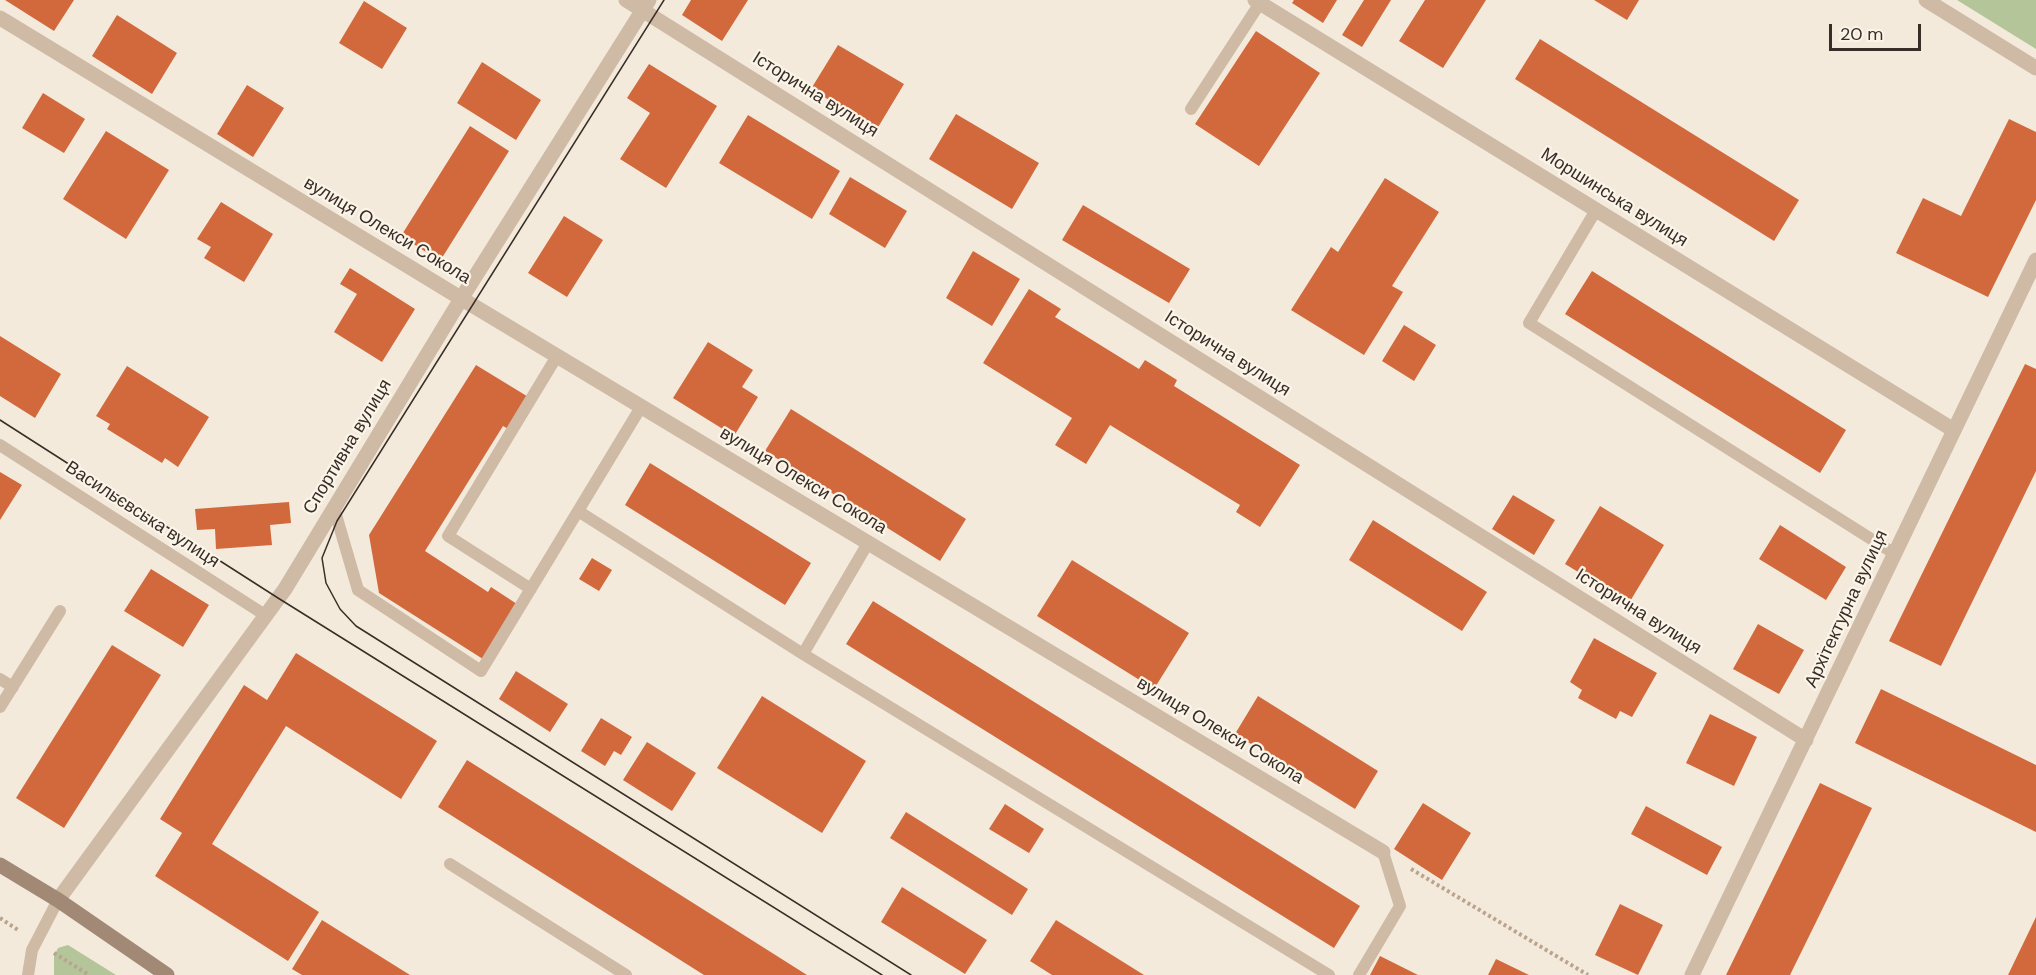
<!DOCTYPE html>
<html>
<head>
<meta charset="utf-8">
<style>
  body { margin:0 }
  #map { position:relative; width:2036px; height:975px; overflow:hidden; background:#f4eadb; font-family:"DM Sans",sans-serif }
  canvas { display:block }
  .scale { position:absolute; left:1829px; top:24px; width:92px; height:27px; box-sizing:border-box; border:3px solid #392e27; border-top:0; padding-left:8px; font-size:18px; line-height:21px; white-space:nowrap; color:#392e27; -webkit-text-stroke:4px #fbf4e8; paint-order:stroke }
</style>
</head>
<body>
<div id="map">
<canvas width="2036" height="975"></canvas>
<div class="scale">20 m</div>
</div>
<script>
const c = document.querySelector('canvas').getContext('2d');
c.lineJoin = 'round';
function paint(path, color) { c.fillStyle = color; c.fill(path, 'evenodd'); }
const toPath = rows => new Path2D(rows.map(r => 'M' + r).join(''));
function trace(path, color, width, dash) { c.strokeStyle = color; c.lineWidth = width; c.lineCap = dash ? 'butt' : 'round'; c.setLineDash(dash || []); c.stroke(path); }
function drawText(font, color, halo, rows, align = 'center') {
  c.font = font + ' "DM Sans",sans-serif'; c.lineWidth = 4.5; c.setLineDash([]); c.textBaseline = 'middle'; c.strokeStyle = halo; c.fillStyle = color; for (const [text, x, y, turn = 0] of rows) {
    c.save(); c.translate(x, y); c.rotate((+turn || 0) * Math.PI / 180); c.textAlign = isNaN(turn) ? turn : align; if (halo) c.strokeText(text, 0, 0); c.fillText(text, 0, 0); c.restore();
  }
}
paint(toPath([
  [1957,0,2036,0,2036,49],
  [68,945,116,975,54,975,54,956,58,948]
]), '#b3c599');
paint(toPath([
  [5,0,74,0,54,31],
  [691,0,748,0,722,41,682,15],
  [1294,0,1337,0,1323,23,1292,3],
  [1364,0,1391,0,1362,47,1342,35],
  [1425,0,1486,0,1443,68,1399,41],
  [1594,0,1639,0,1627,20],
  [364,1,407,28,382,69,339,43],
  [117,15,177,53,152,94,92,56],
  [1256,31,1320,73,1259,166,1195,124],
  [1540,39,1799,200,1774,241,1515,79],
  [838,45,904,84,877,129,811,89],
  [482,62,541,100,516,140,457,103],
  [649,64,717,106,666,188,620,159,650,113,627,98],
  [247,85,284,108,253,157,217,134],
  [43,93,85,119,64,153,22,128],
  [956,114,1039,163,1012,209,929,159],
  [748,115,840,171,812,219,719,163],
  [2009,119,2036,132,2036,200,1988,297,1896,253,1923,198,1961,216],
  [470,126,509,151,440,261,401,236],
  [106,131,169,170,126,239,63,199],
  [850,177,907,211,885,248,829,214],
  [1385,178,1439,212,1392,286,1403,292,1364,355,1291,310,1331,247,1338,252],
  [221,202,273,234,244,282,204,258,211,247,197,239],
  [1083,205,1190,269,1169,303,1062,240],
  [564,216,603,240,567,297,528,273],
  [973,251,1020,279,992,326,946,298],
  [350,268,415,309,382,362,334,332,357,294,340,284],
  [1592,271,1846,430,1820,473,1565,314],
  [1029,289,1061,309,1055,317,1139,369,1145,360,1177,380,1174,386,1300,465,1260,527,1236,512,1240,505,1110,425,1086,464,1055,445,1072,418,983,363],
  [1404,325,1436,345,1414,381,1382,361],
  [0,336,61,374,35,418,0,396],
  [708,342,753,370,742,387,758,397,734,436,673,398],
  [2025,364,2036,369,2036,471,1941,666,1889,641],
  [476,365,530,398,510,430,503,426,425,551,488,592,491,587,520,606,486,661,379,593,369,535],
  [127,366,209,417,178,467,165,458,162,463,107,429,110,424,96,416],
  [791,409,966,519,940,561,765,451],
  [650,463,811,563,785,605,625,505],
  [0,472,22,485,0,520],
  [1513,495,1555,520,1534,555,1492,529],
  [289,502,291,523,270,525,272,545,216,549,215,529,197,530,195,509],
  [1600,506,1664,545,1629,603,1565,564],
  [1373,520,1487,592,1462,631,1349,560],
  [1780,525,1846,567,1826,600,1759,559],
  [592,558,612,570,599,591,579,579],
  [1072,560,1189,633,1154,689,1037,616],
  [151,569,209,605,183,647,124,611],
  [873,601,1360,906,1334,948,846,644],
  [1758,624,1804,650,1779,694,1733,669],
  [1594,638,1657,673,1632,717,1620,711,1616,719,1578,698,1582,690,1570,682],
  [112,645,161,675,64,828,16,798],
  [296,653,437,741,401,799,286,726,212,844,319,912,288,961,155,876,182,833,160,819,244,685,267,700],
  [516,671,568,704,550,732,499,699],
  [1881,689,2036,765,2036,832,1855,743],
  [762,696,866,761,822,833,717,768],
  [1258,696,1378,771,1355,809,1235,734],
  [1710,714,1757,737,1734,786,1686,763],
  [601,718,632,737,621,755,614,751,605,766,581,751],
  [647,742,696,773,672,811,623,780],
  [467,760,807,975,704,975,438,807],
  [1820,783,1872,808,1790,975,1726,975],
  [1423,803,1471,833,1442,880,1394,849],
  [1005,804,1044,829,1029,853,989,829],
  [1646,806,1722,847,1707,875,1631,834],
  [906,812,1028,889,1012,915,890,838],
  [902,887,987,940,965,974,881,922],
  [1620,904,1663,925,1638,975,1595,955],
  [2036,917,2036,975,2008,975],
  [322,920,410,975,302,975,292,969],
  [1056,920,1144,975,1052,975,1030,961],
  [1380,956,1418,975,1370,975],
  [1496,959,1529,975,1488,975]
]), '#d1693c');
trace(toPath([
  [1411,869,1588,975],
  [0,918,18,930],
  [54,953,89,975]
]), '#baa48f', 4, [3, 3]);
trace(toPath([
  [1191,109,1260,3],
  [1596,210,1529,323,1895,554],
  [641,407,578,511,803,654],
  [0,445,265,615],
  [334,508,358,590,481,671,578,511],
  [868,543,803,654,1329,975],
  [531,589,448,536,557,356],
  [0,679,13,687],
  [0,707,60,611],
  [450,864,626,975],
  [28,975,32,950,58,900],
  [1359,975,1400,906,1383,852]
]), '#cebaa5', 12);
trace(toPath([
  [626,0,1806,740],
  [1255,0,1952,429],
  [1926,0,2036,68],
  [0,18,472,305,1383,852],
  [58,900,285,589,461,299,649,0],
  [1692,975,2036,260]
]), '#cebaa5', 15);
trace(toPath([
  [0,865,58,900,167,975]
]), '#a28976', 15);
trace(toPath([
  [664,0,337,521,322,558,326,583,340,609,356,626,911,975],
  [0,420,278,598,882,975]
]), '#392e27', 1.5);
drawText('18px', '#392e27', '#fbf4e8', [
  ["Історична вулиця",815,95,32],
  ["Моршинська вулиця",1614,198,32],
  ["вулиця Олекси Сокола",387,231,31],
  ["Історична вулиця",1227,354,32],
  ["Спортивна вулиця",348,447,-59],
  ["вулиця Олекси Сокола",803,481,31],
  ["Васильєвська вулиця",142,515,33],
  ["Архітектурна вулиця",1847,609,-65],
  ["Історична вулиця",1638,612,32],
  ["вулиця Олекси Сокола",1220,731,31]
]);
</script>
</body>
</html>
